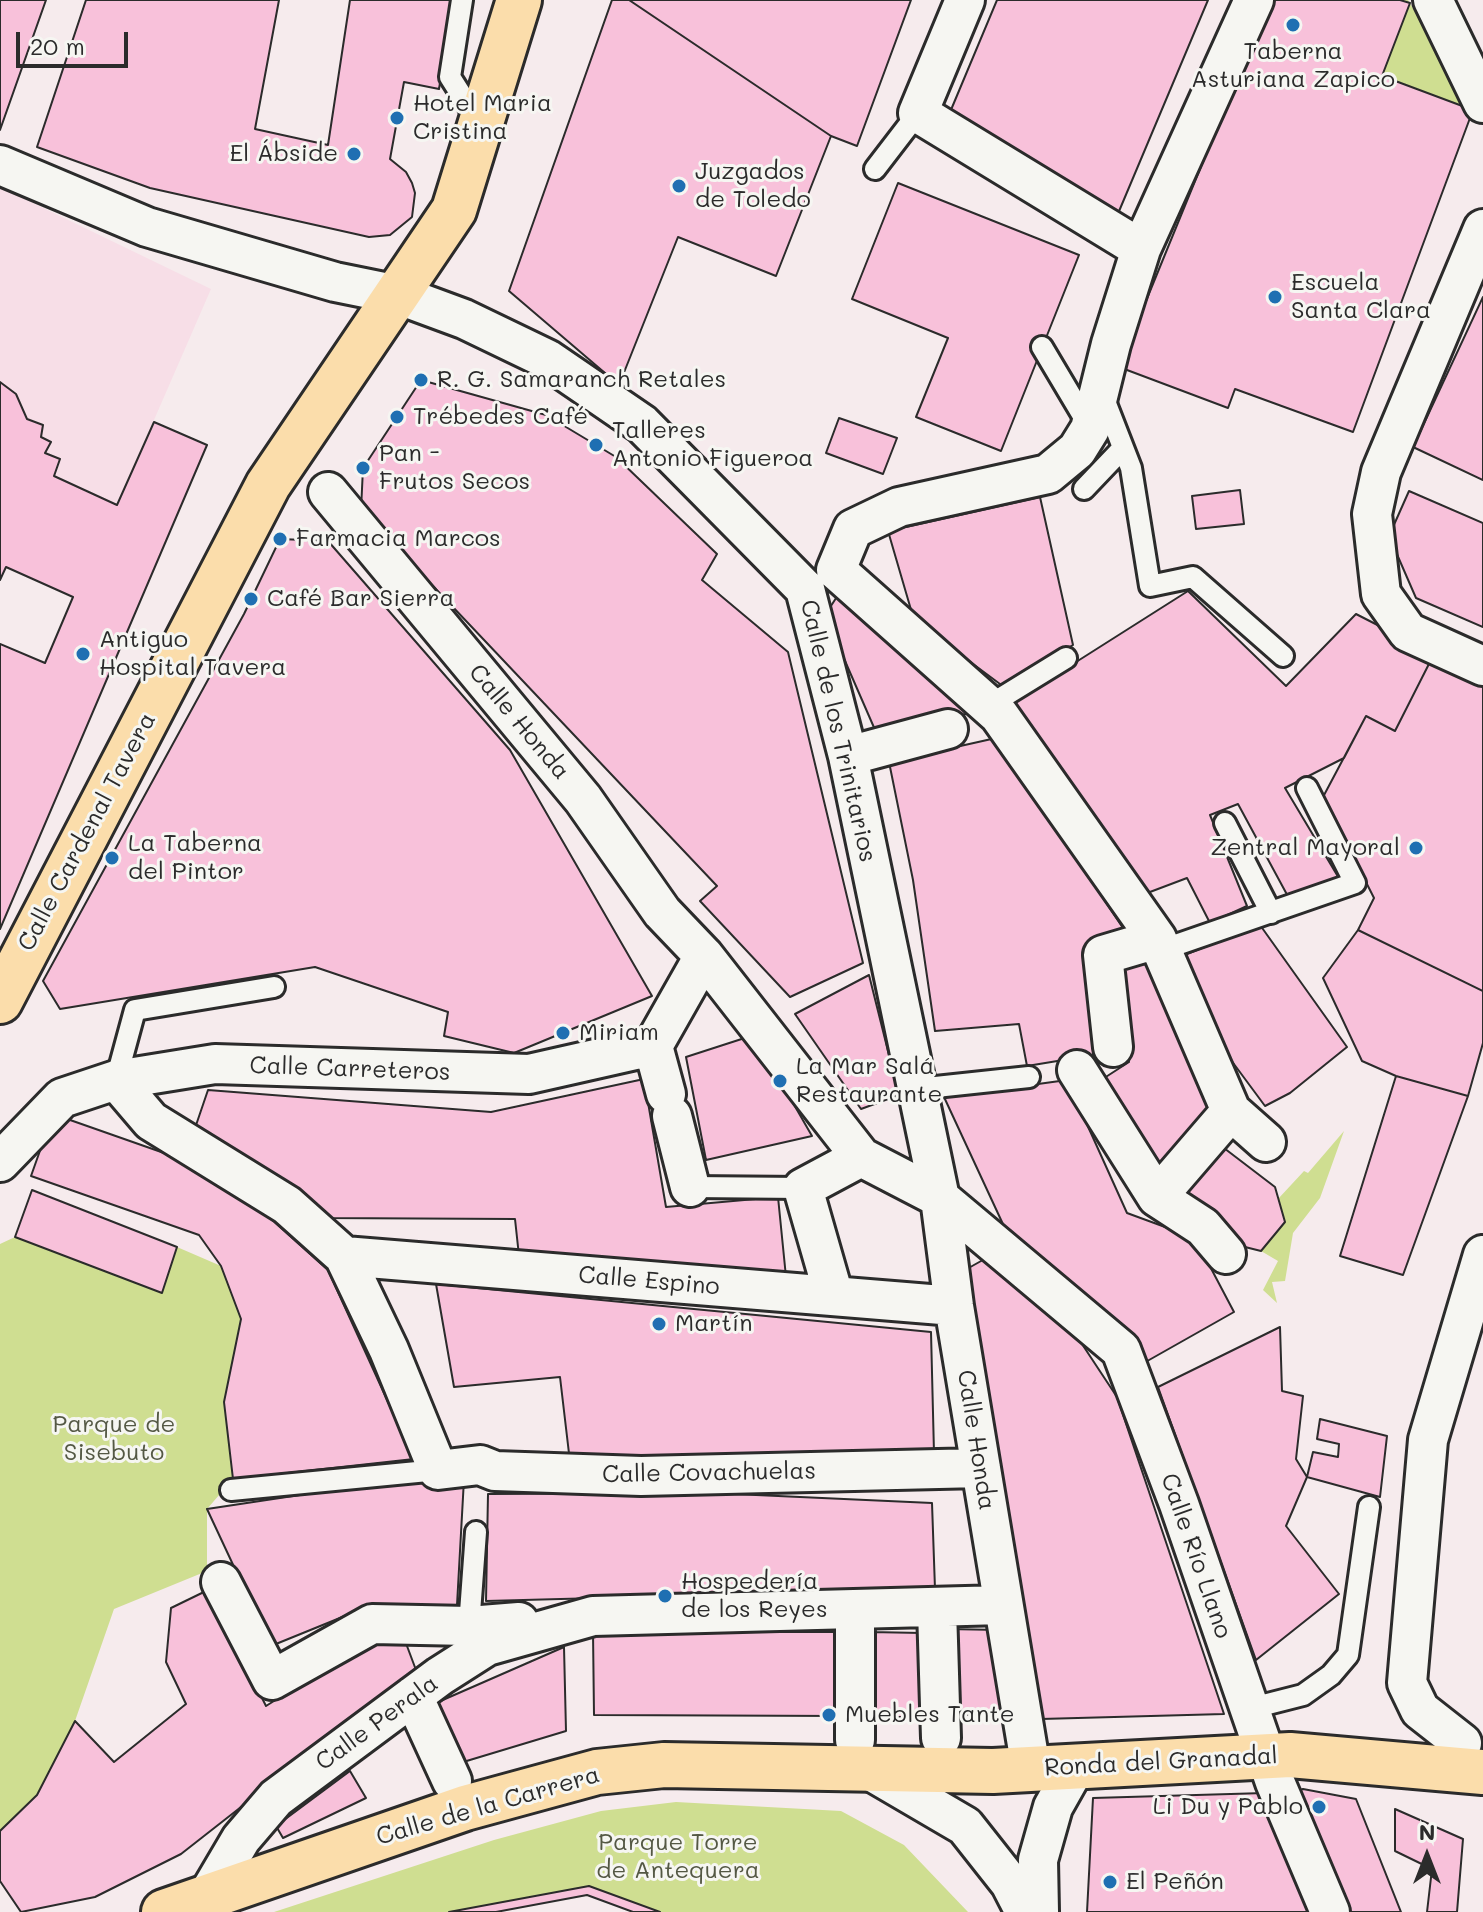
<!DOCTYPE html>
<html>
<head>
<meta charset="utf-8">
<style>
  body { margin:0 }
  #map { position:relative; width:1483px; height:1912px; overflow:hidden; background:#f6ebed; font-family:Mali,sans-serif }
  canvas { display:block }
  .north { position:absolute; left:1387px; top:1816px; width:80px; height:80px; -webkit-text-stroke:6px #f6f6f2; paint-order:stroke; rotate:0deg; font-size:22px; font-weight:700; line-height:32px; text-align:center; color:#2b2b2b }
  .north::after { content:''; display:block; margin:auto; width:28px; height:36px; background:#2b2b2b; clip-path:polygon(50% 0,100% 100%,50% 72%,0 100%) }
  .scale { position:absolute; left:16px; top:32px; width:112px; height:36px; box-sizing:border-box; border:4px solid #2b2b2b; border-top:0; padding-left:10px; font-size:24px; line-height:28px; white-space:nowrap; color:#2b2b2b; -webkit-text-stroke:6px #f6f6f2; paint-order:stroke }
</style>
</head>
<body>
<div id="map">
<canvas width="1483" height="1912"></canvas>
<div class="north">N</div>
<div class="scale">20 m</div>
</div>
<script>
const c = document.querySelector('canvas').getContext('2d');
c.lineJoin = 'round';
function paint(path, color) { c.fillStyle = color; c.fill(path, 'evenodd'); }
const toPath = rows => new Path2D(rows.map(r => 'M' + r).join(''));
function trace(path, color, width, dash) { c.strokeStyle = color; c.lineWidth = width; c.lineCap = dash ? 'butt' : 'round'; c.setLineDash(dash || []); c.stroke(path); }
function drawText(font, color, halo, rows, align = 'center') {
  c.font = font + ' Mali,sans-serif'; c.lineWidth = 6; c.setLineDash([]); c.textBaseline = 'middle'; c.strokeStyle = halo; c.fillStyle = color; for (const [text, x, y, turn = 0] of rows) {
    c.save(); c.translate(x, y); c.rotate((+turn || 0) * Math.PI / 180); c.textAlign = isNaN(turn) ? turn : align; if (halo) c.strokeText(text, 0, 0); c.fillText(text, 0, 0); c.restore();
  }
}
paint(toPath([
  [0,187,211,289,117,505,54,476,60,460,45,453,50,442,41,437,43,425,27,419,16,395,0,382]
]), '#f7dee7');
paint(toPath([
  [1400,0,1408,0,1473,110,1382,76,1409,4],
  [1344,1131,1320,1198,1293,1233,1285,1281,1272,1282,1277,1303,1263,1290,1278,1261,1261,1251,1285,1222,1278,1199,1304,1171,1308,1173],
  [15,1237,162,1293,177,1247,221,1266,241,1319,224,1402,233,1479,207,1509,207,1571,114,1609,75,1721,37,1795,0,1831,0,1244],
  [676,1802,841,1811,904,1845,968,1912,660,1912,589,1886,449,1912,274,1912,494,1840,601,1811]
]), '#cfde91');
const building = toPath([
  [0,0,46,0,0,130,0,0],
  [86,0,279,0,255,129,328,145,350,0,454,0,439,89,404,82,390,159,406,172,412,183,415,193,412,217,390,235,369,237,150,188,37,147,86,0],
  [612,0,629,0,831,136,776,276,678,237,619,385,509,291,612,0],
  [629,0,911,0,857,146,831,136,629,0],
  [997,0,1208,0,1117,216,948,117,997,0],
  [1269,0,1400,0,1410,3,1382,76,1473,110,1353,432,1235,389,1228,408,1119,367,1269,0],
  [898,183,1079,255,1001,451,916,417,948,338,852,299,898,183],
  [1483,297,1483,480,1413,447,1483,297],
  [421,380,546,415,616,457,717,554,702,580,788,652,863,963,790,997,700,901,717,886,361,510,363,468,421,380],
  [0,382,16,394,27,419,43,425,41,437,51,442,45,453,60,459,54,476,117,505,154,422,207,445,0,929,0,644,45,663,73,597,6,567,0,580,0,382],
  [839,418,897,438,883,474,826,453,839,418],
  [1240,490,1244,524,1196,529,1192,496,1240,490],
  [1409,491,1483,523,1483,627,1416,598,1389,536,1409,491],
  [1040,497,1073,645,1004,687,914,620,888,531,1040,497],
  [280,539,328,541,510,750,652,996,514,1053,444,1036,448,1012,315,967,60,1009,43,981,244,614,280,539],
  [842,589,976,711,879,739,825,615,842,589],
  [1188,591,1286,686,1356,614,1434,654,1395,731,1366,716,1344,758,1285,788,1340,880,1291,902,1238,804,1210,815,1247,906,1210,923,1187,878,1142,895,1013,702,1188,591],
  [1434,654,1483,680,1483,991,1358,930,1374,898,1323,797,1366,716,1395,731,1434,654],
  [996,738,1129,937,1106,1053,1027,1066,1019,1024,935,1031,913,880,889,762,996,738],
  [1260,925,1347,1047,1290,1093,1265,1106,1208,1029,1182,956,1260,925],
  [1358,930,1483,991,1483,1043,1468,1096,1396,1076,1362,1061,1323,978,1358,930],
  [1147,962,1216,1114,1157,1176,1098,1082,1129,1062,1115,967,1147,962],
  [869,975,899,1095,861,1109,795,1014,869,975],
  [754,1035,812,1136,706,1160,686,1057,754,1035],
  [1396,1076,1468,1096,1403,1275,1340,1256,1396,1076],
  [644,1079,666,1207,778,1197,786,1277,519,1256,515,1219,321,1218,193,1134,208,1090,491,1112,644,1079],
  [1067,1080,1127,1213,1195,1238,1234,1312,1142,1364,1008,1235,944,1097,1067,1080],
  [53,1114,184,1160,250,1200,328,1270,414,1459,233,1479,224,1402,241,1319,221,1266,199,1235,31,1176,53,1114],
  [1220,1145,1275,1187,1285,1222,1261,1251,1241,1246,1179,1199,1220,1145],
  [32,1190,177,1247,162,1293,15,1237,32,1190],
  [990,1256,1080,1341,1117,1397,1224,1714,1041,1719,965,1270,990,1256],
  [436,1284,931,1332,934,1453,570,1462,560,1377,454,1387,436,1284],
  [1280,1327,1282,1391,1303,1396,1296,1459,1307,1477,1286,1526,1339,1594,1256,1660,1158,1387,1280,1327],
  [1320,1419,1387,1436,1380,1497,1307,1477,1313,1452,1338,1457,1339,1444,1317,1439,1320,1419],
  [464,1479,457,1605,367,1607,271,1646,207,1509,333,1490,464,1479],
  [712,1493,932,1503,935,1589,486,1601,488,1494,712,1493],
  [208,1590,266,1706,374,1638,404,1638,416,1670,181,1854,95,1897,21,1912,0,1881,0,1831,37,1795,75,1721,114,1762,186,1704,166,1662,171,1608,208,1590],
  [947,1629,1000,1630,1006,1714,953,1715,947,1629],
  [593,1632,839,1632,841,1716,594,1715,593,1632],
  [870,1632,922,1633,928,1717,875,1717,870,1632],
  [564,1647,566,1731,450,1766,429,1706,564,1647],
  [350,1771,366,1798,283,1838,276,1826,350,1771],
  [1303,1789,1356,1799,1401,1912,1345,1912,1297,1791,1303,1789],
  [1265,1793,1313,1912,1087,1912,1093,1798,1265,1793],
  [1395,1809,1463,1839,1457,1912,1427,1912,1432,1869,1395,1851,1395,1809],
  [589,1886,660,1912,633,1912,587,1895,496,1912,449,1912,589,1886]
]);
paint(building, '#f8c1da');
trace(building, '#2b2b2b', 2);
const lane = toPath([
  [462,0,450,77,479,123],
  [875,169,918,113],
  [1042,347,1089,426],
  [1103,396,1131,468,1150,586,1193,577,1283,656],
  [1084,489,1123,448],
  [988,706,1066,658],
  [1225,823,1271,913],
  [1164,953,1173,946,1355,883,1307,788],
  [116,1080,135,1010,274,987],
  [917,1089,1029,1077],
  [690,1187,803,1188],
  [231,1490,438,1470],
  [469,1626,476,1532],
  [1248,1709,1303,1695,1331,1675,1348,1655,1369,1507]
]);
const street = toPath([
  [965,0,918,113,1141,249],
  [1433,0,1483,103],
  [0,165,147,227,335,282,399,295,464,319,547,359,642,424,805,589,848,756,940,1198,954,1306,1031,1769],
  [1483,229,1381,472,1372,514,1381,594,1408,632,1483,666],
  [328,492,583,799,662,912,704,956,861,1157,940,1198,1121,1350,1179,1504,1275,1782,1330,1912],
  [836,570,853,529,899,507,1048,474,1077,450,1090,429,1111,344,1141,249,1254,0],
  [836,570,999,715,1157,939,1231,1111,1266,1142],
  [848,756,948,729],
  [653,1046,704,956],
  [653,1046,666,1094],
  [1113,1047,1103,955,1157,939],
  [1077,1070,1157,1197,1231,1111],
  [116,1080,151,1121,287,1205,344,1256,389,1350,438,1470,480,1465,495,1471,641,1476,981,1468],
  [672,1116,690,1187],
  [0,1162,62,1098,116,1080,215,1064,529,1074,653,1046],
  [1157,1197,1203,1227,1226,1254],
  [344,1256,954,1306],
  [834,1296,803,1188,861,1157],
  [221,1582,272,1680,372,1624,469,1626,519,1622],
  [937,1609,941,1738],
  [413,1696,452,1781],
  [855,1740,855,1610],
  [1462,1743,1420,1710,1407,1683,1428,1440,1483,1255],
  [871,1771,965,1826,1010,1883,1025,1912],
  [208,1895,241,1839,276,1798,440,1676,487,1646,593,1616,1003,1605],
  [1039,1912,1038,1860,1053,1807,1075,1768]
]);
const primary = toPath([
  [0,1001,268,485,454,210,519,0],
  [164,1912,465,1808,597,1772,664,1765,993,1771,1290,1755,1483,1772]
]);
trace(lane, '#2b2b2b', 26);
trace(street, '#2b2b2b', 44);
trace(primary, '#2b2b2b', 50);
trace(lane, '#f6f6f2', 20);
trace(street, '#f6f6f2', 38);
trace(primary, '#fbddab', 44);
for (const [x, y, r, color] of [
  [1293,25,8,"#1f6fb2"],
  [397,118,8,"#1f6fb2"],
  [354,154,8,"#1f6fb2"],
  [679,186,8,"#1f6fb2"],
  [1275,297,8,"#1f6fb2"],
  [421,380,8,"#1f6fb2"],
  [397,417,8,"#1f6fb2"],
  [596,445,8,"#1f6fb2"],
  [363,468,8,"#1f6fb2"],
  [280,539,8,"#1f6fb2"],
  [251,599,8,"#1f6fb2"],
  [83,654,8,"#1f6fb2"],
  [1416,848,8,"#1f6fb2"],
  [112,858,8,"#1f6fb2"],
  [563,1033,8,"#1f6fb2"],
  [780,1081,8,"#1f6fb2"],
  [659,1324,8,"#1f6fb2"],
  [665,1596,8,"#1f6fb2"],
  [829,1715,8,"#1f6fb2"],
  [1319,1807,8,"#1f6fb2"],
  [1110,1882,8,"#1f6fb2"]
]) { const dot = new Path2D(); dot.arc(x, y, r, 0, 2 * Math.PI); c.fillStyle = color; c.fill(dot); trace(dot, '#f6f6f2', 3); }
drawText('24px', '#2b2b2b', '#f6f6f2', [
  ["Taberna",1293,52,"center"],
  ["Asturiana Zapico",1293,80,"center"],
  ["Hotel Maria",413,104],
  ["Cristina",413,132],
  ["El Ábside",338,154,"right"],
  ["Juzgados",695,172],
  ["de Toledo",695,200],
  ["Escuela",1291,283],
  ["Santa Clara",1291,311],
  ["R. G. Samaranch Retales",437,380],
  ["Trébedes Café",413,417],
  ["Talleres",612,431],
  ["Antonio Figueroa",612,459],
  ["Pan -",379,454],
  ["Frutos Secos",379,482],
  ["Farmacia Marcos",296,539],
  ["Café Bar Sierra",267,599],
  ["Antiguo",99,640],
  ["Hospital Tavera",99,668],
  ["La Taberna",128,844],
  ["del Pintor",128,872],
  ["Zentral Mayoral",1400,848,"right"],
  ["Miriam",579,1033],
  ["La Mar Salá",796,1067],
  ["Restaurante",796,1095],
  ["Martín",675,1324],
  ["Hospedería",681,1582],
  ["de los Reyes",681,1610],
  ["Muebles Tante",845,1715],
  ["Li Du y Pablo",1303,1807,"right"],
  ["El Peñón",1126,1882]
], 'left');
drawText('24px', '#2b2b2b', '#f6f6f2', [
  ["Calle Honda",519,722,50],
  ["Calle de los Trinitarios",838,731,77],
  ["Calle Cardenal Tavera",87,832,-62],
  ["Calle Carreteros",350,1069,2],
  ["Calle Espino",649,1281,5],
  ["Calle Honda",976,1440,81],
  ["Calle Covachuelas",709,1473,-1],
  ["Calle Río Llano",1196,1556,71],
  ["Calle Perala",377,1723,-36],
  ["Ronda del Granadal",1161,1762,-3],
  ["Calle de la Carrera",488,1806,-16]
]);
drawText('24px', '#545844', '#f6f6f2', [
  ["Parque de",114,1425],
  ["Sisebuto",114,1453],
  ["Parque Torre",678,1843],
  ["de Antequera",678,1871]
]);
</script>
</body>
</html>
